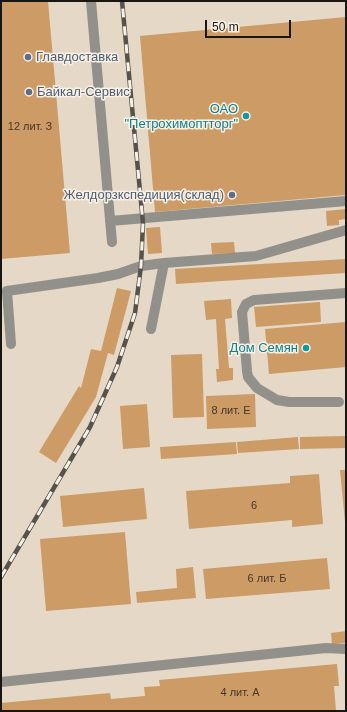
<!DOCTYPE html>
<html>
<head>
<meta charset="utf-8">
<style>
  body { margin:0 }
  #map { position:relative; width:347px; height:712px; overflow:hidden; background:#ece4d8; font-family:Helvetica,sans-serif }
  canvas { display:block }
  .frame { position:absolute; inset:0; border:2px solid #191612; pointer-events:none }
  .scale { position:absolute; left:205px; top:20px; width:86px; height:18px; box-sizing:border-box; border:2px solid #191612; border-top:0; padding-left:5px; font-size:12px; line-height:14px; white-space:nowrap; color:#191612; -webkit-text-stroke:3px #f9f1e5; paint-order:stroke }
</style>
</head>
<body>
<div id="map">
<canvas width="347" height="712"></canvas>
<div class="frame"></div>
<div class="scale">50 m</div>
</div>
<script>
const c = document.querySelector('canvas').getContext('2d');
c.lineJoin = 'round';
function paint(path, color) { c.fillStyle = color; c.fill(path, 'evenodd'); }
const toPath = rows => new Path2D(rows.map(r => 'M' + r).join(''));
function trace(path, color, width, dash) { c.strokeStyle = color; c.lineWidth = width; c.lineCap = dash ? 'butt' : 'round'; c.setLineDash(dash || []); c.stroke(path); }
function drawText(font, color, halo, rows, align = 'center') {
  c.font = font + ' Helvetica,sans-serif'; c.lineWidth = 3; c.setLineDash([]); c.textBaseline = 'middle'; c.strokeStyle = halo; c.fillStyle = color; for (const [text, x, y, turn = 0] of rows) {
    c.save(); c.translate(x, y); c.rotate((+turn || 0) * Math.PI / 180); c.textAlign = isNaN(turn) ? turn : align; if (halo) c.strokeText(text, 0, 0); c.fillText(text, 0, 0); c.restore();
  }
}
paint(toPath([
  [1,1,346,1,346,711,1,711]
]), '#e5d8c6');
paint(toPath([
  [1,1,48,1,70,253,1,259],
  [346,17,346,195,155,212,140,36],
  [346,209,346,219,339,220,339,225,327,226,326,211],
  [160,227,162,253,148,254,146,228],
  [234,242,235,253,212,254,211,243],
  [346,259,346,273,176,284,175,269],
  [117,288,131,291,114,355,108,353,96,397,56,463,39,452,79,386,81,388,91,349,101,351],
  [231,299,232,318,225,319,229,368,233,368,233,380,217,382,216,369,219,369,216,319,206,320,204,301],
  [320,302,321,322,256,327,254,307],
  [346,322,346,367,269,374,265,329],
  [202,354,204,417,173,418,171,355],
  [255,394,256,427,207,429,206,396],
  [147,404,150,447,123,449,120,406],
  [346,436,346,448,300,449,300,437],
  [298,437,299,449,238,453,237,442],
  [236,442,237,454,161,459,160,447],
  [340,470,346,470,346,522,345,522],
  [319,474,323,524,292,527,292,520,189,529,186,491,290,483,290,476],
  [144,488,147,519,63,527,60,496],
  [125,532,131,604,46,611,40,539],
  [327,558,330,589,206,599,203,569],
  [193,567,196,598,137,603,136,592,177,588,176,569],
  [346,631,346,643,332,644,331,633],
  [337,664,339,686,334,686,336,711,1,711,1,703,110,693,111,699,145,696,144,687,160,686,159,680]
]), '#cd9b66');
trace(toPath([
  [91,1,112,242],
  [110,221,346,201],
  [151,329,164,263,256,256,346,230],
  [11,344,7,291,98,278,118,274,141,266,164,263],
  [339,402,289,402,277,400,257,388,248,377,247,371,242,312,246,304,254,300,346,293],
  [1,682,326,648,346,649]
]), '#92908a', 10);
const rail = toPath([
  [1,577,90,427,117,367,135,313,141,266,143,223,122,1]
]);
trace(rail, '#56524c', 4.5);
trace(rail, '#f9f1e5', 3, [9]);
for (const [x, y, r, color] of [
  [28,57,4,"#5c6f8a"],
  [29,92,4,"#5c6f8a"],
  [246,116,4,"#0f9aa8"],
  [232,195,4,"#5c6f8a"],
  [306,348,4,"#0f9aa8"]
]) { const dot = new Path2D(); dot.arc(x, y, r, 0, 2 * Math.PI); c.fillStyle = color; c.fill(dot); trace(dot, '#f9f1e5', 1.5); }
drawText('11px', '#463727', null, [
  ["12 лит. З",30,127],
  ["8 лит. Е",231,411],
  ["6",254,506],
  ["6 лит. Б",267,579],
  ["4 лит. А",240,693]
]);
drawText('13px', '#4e5e75', '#f9f1e5', [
  ["Главдоставка",36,57],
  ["Байкал-Сервис",37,92],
  ["Желдорзкспедиция(склад)",224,195,"right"]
], 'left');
drawText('13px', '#0d838f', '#f9f1e5', [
  ["ОАО",238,109],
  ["\"Петрохимоптторг\"",238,124],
  ["Дом Семян",298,348]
], 'right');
</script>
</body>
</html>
